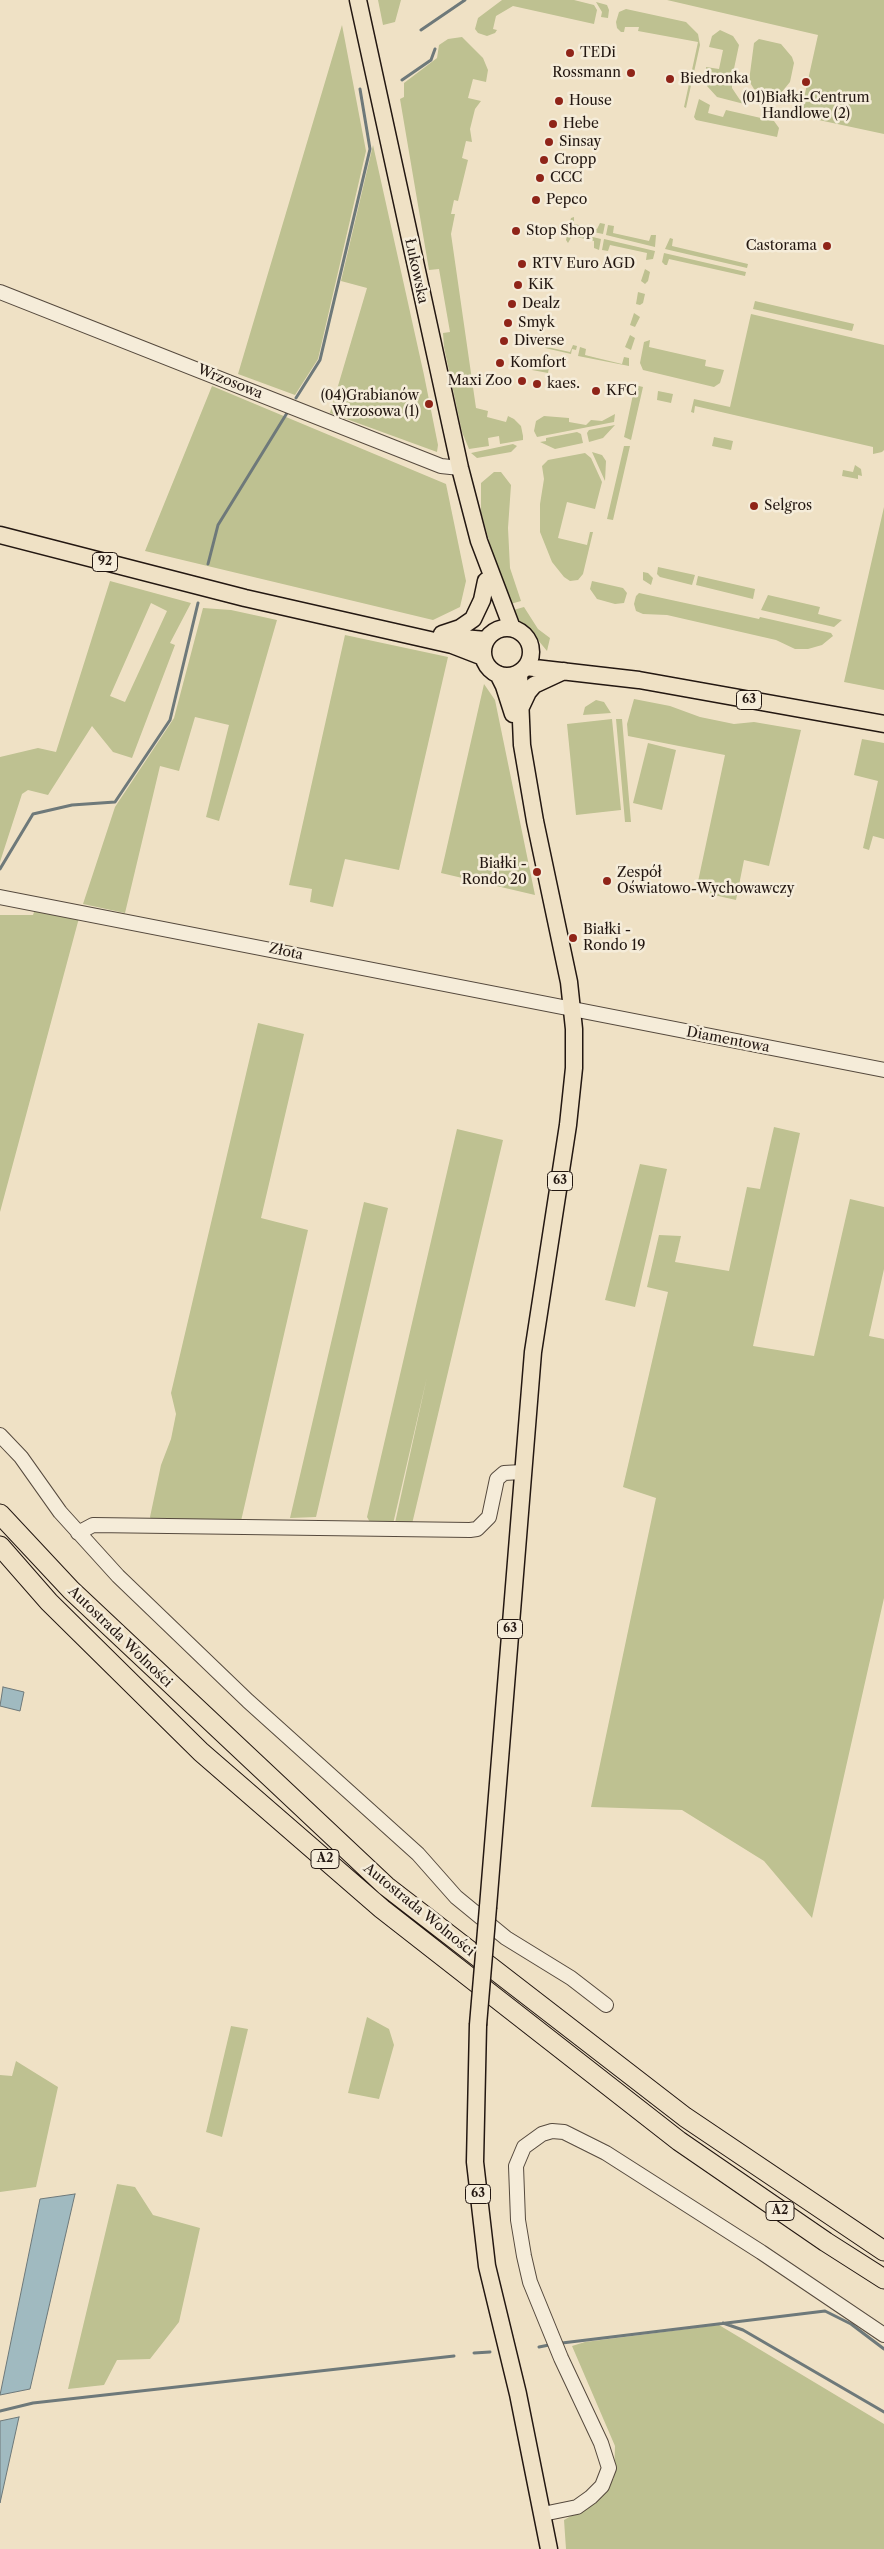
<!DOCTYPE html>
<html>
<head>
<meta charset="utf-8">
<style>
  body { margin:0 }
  canvas { display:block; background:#efe1c5 }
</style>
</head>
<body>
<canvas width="884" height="2549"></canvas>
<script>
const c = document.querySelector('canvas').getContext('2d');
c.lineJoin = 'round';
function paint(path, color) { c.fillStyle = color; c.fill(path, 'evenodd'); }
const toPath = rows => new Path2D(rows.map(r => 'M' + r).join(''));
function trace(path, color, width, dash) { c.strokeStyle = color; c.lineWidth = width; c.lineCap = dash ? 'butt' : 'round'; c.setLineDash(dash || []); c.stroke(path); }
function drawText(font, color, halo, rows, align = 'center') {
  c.font = font + ' "Libre Caslon Text",serif'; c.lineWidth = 5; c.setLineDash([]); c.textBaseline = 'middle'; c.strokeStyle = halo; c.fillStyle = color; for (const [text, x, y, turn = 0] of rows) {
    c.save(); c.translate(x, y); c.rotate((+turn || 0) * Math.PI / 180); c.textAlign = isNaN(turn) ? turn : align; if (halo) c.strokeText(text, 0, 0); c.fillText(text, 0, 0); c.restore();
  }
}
paint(toPath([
  [378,0,401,0,395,22,383,25],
  [502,0,574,0,594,5,597,10,594,24,513,6,496,16,493,29,497,30,495,33,487,36,478,33,475,29,478,18],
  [667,0,884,0,884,134,800,116,818,35],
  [596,2,607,5,609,10,608,18,601,17,602,12],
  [626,9,686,22,698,34,700,45,686,108,684,107,698,42,638,31,639,27,625,27,624,32,621,32,617,28,616,22,619,12],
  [342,25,366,151,318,359,295,395,238,374],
  [720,30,733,36,739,45,732,78,732,88,740,100,748,105,717,97,707,86,706,67,719,69,723,50,709,47,712,36],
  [462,37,483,58,488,70,486,82,473,79,468,98,481,101,475,109,470,129,472,142,466,141,462,158,468,160,458,201,454,200,451,214,455,214,451,234,476,408,488,411,487,417,506,422,508,416,514,419,521,426,523,436,523,440,500,444,499,436,488,438,489,446,469,449,462,432,444,347,443,333,450,332,439,269,429,270,400,99,404,97,404,83,437,58,439,45,448,39],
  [759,39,781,44,792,57,794,63,790,82,781,93,762,94,754,89,749,81,754,43],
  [699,99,710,105,708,113,723,117,726,110,774,121,779,128,777,137,696,120,694,117],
  [373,145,424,375,438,445,437,452,330,413,367,288,341,281],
  [574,217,574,224,597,229,600,223,605,224,603,234,569,227,571,218],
  [608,225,614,226,613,233,649,241,651,235,656,235,655,247,606,235],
  [568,231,601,239,599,250,594,248,594,241,572,236,568,243,566,240],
  [670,238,673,239,672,246,748,264,747,268,665,249],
  [604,239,655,251,653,259,646,260,647,253,610,245,608,251,602,250],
  [664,253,746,272,745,276,669,259,667,265,665,265,662,262],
  [645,269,650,272,648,281,645,284,641,281],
  [638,292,645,294,643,303,640,305,636,304],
  [755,301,854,324,852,331,753,309],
  [634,313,640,317,635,327,630,325],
  [751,314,884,345,884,450,882,452,873,454,873,447,695,406,694,413,691,412,694,399,730,407],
  [630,335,635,338,631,350,625,347],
  [547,340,547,347,570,352,573,345,577,346,576,350,572,349,571,354,545,348,543,341],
  [650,340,649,347,706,360,705,366,724,370,720,383,714,387,643,370,640,363,644,342],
  [580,347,586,349,585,355,597,358,622,364,624,357,629,358,629,366,578,356],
  [535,358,550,362,548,373,532,370],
  [635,385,643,387,631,440,624,437],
  [212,386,446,484,466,581,460,607,433,620,145,551],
  [658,391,673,394,671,403,657,400],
  [615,414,614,422,537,437,534,431,536,421,544,416,569,418,569,422,586,425,591,420,602,421],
  [615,425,603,438,589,442,587,433,589,430],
  [577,432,581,434,583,443,555,449,540,442,546,441,546,438],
  [714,437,733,441,731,450,712,446],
  [513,444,517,446,511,452,477,458,471,453],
  [624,446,630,446,613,520,607,519],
  [592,452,602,455,606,461,605,481],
  [585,453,591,458,602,482,595,509,567,502,558,538,587,545,590,532,593,532,583,574,578,580,570,581,564,577,552,562,540,532,540,504,544,479,542,466,548,460],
  [855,465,861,469,862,476,858,475,858,479,842,476,843,470,853,472],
  [494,472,501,472,511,485,508,528,510,568,521,601,507,605,481,512,481,483],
  [884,507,884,690,844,682],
  [658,567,695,575,692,585,660,577,657,574],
  [643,572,648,573,653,578,651,585,643,580],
  [698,576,755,589,753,599,696,585],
  [110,581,191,603,170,643,175,645,132,758,113,752,92,726,48,795,28,790,22,794,0,862,0,757,38,748,56,752],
  [151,603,167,611,125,702,110,696],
  [592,581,623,588,627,593,624,603,615,604,597,599,590,589],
  [639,593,759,619,760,617,831,633,833,636,822,645,808,649,795,649,776,640,667,615,643,614,636,611,634,604,636,596],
  [768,595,820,607,818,614,842,620,834,627,761,610],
  [524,607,538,629,550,638,547,651,529,629,518,622,510,611],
  [203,608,231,610,277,620,219,821,206,817,229,725,195,717,179,771,160,766,125,913,83,904,115,807,174,718],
  [345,635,448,657,399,870,345,859,333,907,310,902,312,889,289,885],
  [484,684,495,700,535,895,441,873],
  [634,699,670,706,700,717,734,724,754,722,801,730,769,866,744,860,736,900,696,891,725,755,628,736,627,724],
  [596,700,604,702,611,713,583,715,585,707],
  [612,719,621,810,576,815,567,724],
  [616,719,622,719,631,822,625,822],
  [862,739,884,743,884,839,873,836,869,850,863,848,878,781,854,775],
  [648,743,676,750,662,810,633,803],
  [35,909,79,918,0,1212,0,915,33,915],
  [258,1023,304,1034,261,1218,308,1230,241,1521,153,1523,150,1517,161,1465,171,1439,176,1414,171,1393],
  [774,1127,800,1133,753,1346,814,1356,850,1199,884,1207,884,1269,869,1336,884,1339,884,1598,812,1918,764,1861,682,1810,591,1807,656,1498,623,1487,668,1292,647,1287,659,1235,681,1236,675,1262,729,1271,747,1187,760,1189],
  [457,1129,503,1140,412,1524,395,1523,427,1377,393,1524,371,1524,367,1517],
  [640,1164,667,1169,635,1307,605,1300],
  [364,1202,388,1208,352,1362,316,1517,290,1518],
  [367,2017,389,2029,394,2045,379,2099,348,2093],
  [231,2026,248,2029,222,2137,206,2132],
  [16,2061,58,2087,36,2187,0,2192,0,2075,12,2076],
  [117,2184,135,2187,153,2215,200,2228,179,2322,150,2359,117,2360,104,2385,68,2389],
  [719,2325,884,2424,884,2549,566,2549,564,2520,595,2502,614,2478,615,2446,572,2346,585,2342]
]), '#bec191');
const water = toPath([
  [3,1687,24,1692,20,1711,0,1706,3,1687],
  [75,2194,30,2389,0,2395,40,2199,75,2194],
  [19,2417,0,2503,0,2421,19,2417]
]);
paint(water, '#a0bac0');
trace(water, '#6e797a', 1);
trace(toPath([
  [421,30,465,0],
  [402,80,431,60,435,49],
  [296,398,320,360,370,149,360,89],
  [208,564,218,525,287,413],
  [0,869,33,814,72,805,115,802,170,720,198,603],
  [723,2323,743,2330,884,2412],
  [562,2343,825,2311,851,2324,884,2349],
  [539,2347,549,2345],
  [474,2353,490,2352],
  [0,2411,33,2403,454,2356]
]), '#6e797a', 3);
const minor = toPath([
  [0,292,441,466,460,468],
  [0,897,884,1070],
  [0,1435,21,1457,60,1512,118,1576,248,1701,418,1854,456,1897,506,1938,571,1978,606,2005],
  [78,1533,93,1525,470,1530,477,1529,489,1517,497,1479,504,1473,522,1472],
  [543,2514,577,2507,591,2497,602,2486,609,2468,601,2443,561,2358,530,2282,524,2256,518,2220,516,2166,524,2147,542,2134,552,2131,564,2132,606,2153,761,2252,884,2335]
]);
const major = toPath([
  [358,0,460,468,479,541,512,628],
  [0,535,245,598,452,645,483,657],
  '483 652a24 24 0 1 1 48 0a24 24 0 1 1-48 0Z',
  [442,634,460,628,473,619,482,600,486,581],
  [451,637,486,640],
  [526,667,639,680,884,724],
  [498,674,504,686,513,714],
  [520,709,528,692,534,685,564,671],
  [488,1907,533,1352,568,1125,574,1068,574,1029,569,982,535,821,522,745,519,673],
  [478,2025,475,2162,487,2266,518,2394,549,2549]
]);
const highway = toPath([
  [0,1514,71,1590,386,1886,685,2117,884,2251],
  [0,1546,49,1602,201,1752,382,1909,679,2141,826,2242,884,2279]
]);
trace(minor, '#564a3e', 16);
trace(major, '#231711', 19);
trace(highway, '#231711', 21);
trace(minor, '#f5ecd9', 14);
trace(major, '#efe1c5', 16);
trace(highway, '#efe1c5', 19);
const majorBridge = toPath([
  [478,2025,488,1907]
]);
trace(majorBridge, '#231711', 19, []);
trace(majorBridge, '#efe1c5', 16);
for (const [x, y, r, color] of [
  [570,53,5,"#8f2418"],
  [631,73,5,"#8f2418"],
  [670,79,5,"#8f2418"],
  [806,82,5,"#8f2418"],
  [559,101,5,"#8f2418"],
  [553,124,5,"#8f2418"],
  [549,142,5,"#8f2418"],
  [544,160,5,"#8f2418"],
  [540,178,5,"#8f2418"],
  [536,200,5,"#8f2418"],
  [516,231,5,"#8f2418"],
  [827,246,5,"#8f2418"],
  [522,264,5,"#8f2418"],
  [518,285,5,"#8f2418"],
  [512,304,5,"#8f2418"],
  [508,323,5,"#8f2418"],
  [504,341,5,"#8f2418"],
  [500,363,5,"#8f2418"],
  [522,381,5,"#8f2418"],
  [537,384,5,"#8f2418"],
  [596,391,5,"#8f2418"],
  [429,404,5,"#8f2418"],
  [754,506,5,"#8f2418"],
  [537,872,5,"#8f2418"],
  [607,881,5,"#8f2418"],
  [573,938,5,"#8f2418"]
]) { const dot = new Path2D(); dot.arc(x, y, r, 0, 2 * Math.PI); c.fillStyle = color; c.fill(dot); trace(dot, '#f5ecd9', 2); }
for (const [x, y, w] of [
  [105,562,25],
  [749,700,25],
  [560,1181,25],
  [510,1629,25],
  [325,1859,28],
  [478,2194,25],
  [780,2211,28]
]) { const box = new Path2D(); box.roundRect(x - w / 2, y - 9.5, w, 19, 4); c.fillStyle = '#f5ecd9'; c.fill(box); trace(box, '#231711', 1); }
drawText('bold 12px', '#231711', null, [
  ["92",105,562],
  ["63",749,700],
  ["63",560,1181],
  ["63",510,1629],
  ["A2",325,1859],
  ["63",478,2194],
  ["A2",780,2211]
]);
drawText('14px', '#231711', '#f5ecd9', [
  ["TEDi",580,53],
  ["Rossmann",621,73,"right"],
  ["Biedronka",680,79],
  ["(01)Białki-Centrum",806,98,"center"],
  ["Handlowe (2)",806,114,"center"],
  ["House",569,101],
  ["Hebe",563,124],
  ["Sinsay",559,142],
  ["Cropp",554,160],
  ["CCC",550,178],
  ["Pepco",546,200],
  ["Stop Shop",526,231],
  ["Castorama",817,246,"right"],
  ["RTV Euro AGD",532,264],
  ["KiK",528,285],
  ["Dealz",522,304],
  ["Smyk",518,323],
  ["Diverse",514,341],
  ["Komfort",510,363],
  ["Maxi Zoo",512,381,"right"],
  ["kaes.",547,384],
  ["KFC",606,391],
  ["(04)Grabianów",419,396,"right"],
  ["Wrzosowa (1)",419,412,"right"],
  ["Selgros",764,506],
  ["Białki -",527,864,"right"],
  ["Rondo 20",527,880,"right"],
  ["Zespół",617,873],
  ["Oświatowo-Wychowawczy",617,889],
  ["Białki -",583,930],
  ["Rondo 19",583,946]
], 'left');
drawText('14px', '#231711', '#f5ecd9', [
  ["Łukowska",416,271,78],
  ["Wrzosowa",230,382,22],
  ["Złota",286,952,12],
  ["Diamentowa",728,1040,11],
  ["Autostrada Wolności",120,1637,44],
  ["Autostrada Wolności",419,1910,39]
]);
</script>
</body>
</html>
